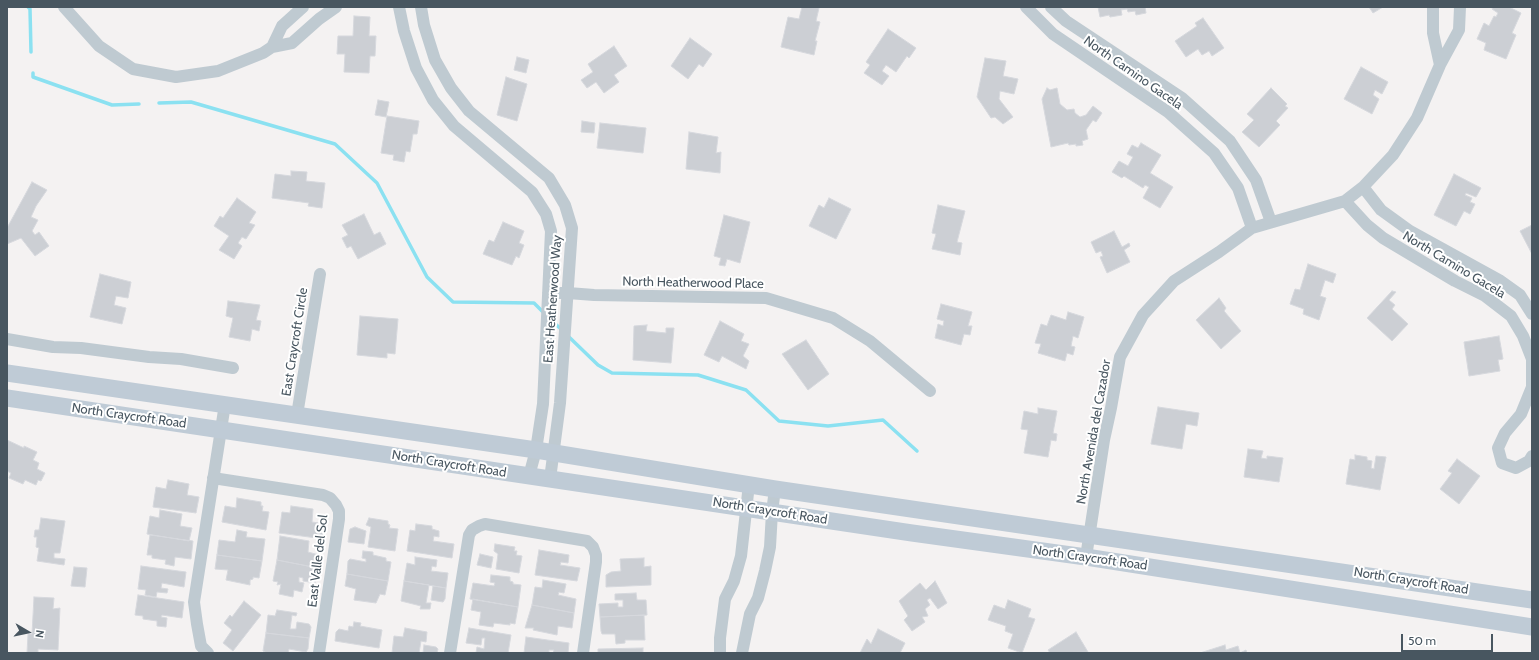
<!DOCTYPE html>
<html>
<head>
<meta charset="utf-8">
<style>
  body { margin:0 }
  #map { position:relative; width:1539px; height:660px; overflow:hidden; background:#f4f2f2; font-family:Cabin,sans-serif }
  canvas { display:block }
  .frame { position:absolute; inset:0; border:8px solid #485660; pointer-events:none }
  .north { position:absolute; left:8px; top:612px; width:40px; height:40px; -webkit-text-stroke:3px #fff; paint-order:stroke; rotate:99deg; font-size:11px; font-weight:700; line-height:16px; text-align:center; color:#485660 }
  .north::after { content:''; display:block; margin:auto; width:14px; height:18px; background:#485660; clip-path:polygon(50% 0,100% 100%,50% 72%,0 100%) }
  .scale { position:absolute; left:1401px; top:634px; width:92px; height:18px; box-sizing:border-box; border:2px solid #485660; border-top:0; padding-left:5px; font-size:12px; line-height:14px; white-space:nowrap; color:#485660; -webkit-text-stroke:3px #fff; paint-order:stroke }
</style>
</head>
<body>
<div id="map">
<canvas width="1539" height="660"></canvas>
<div class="frame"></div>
<div class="north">N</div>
<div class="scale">50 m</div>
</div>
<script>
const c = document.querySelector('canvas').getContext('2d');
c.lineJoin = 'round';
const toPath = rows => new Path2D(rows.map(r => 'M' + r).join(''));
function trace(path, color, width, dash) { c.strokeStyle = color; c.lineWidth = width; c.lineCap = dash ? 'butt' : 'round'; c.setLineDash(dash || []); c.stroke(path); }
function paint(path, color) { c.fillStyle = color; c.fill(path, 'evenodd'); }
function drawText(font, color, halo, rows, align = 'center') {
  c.font = font + ' Cabin,sans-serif'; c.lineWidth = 4; c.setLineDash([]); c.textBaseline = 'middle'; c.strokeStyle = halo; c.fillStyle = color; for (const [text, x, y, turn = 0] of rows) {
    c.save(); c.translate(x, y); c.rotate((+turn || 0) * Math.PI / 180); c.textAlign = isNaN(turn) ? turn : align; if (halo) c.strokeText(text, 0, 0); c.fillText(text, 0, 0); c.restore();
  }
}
trace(toPath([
  [28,7,30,9,31,52],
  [33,73,33,77,112,105,139,104],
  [159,103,191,102,335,144,377,183,427,277,453,302,534,303,544,313],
  [550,319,562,330],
  [568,336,598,365,612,373,698,375,746,390,779,421,828,426,883,420,917,451]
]), '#8be1f1', 3.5);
const building = toPath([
  [802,7,819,8,816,21,820,22,815,41,817,41,814,55,781,47,788,17,799,19,802,7],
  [1098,7,1145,7,1146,13,1136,15,1135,11,1128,12,1127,9,1121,10,1122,15,1110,17,1109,15,1100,17,1098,7],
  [1369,7,1383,7,1373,13,1369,7],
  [1493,7,1509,7,1521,13,1512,33,1516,35,1506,59,1484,50,1486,43,1477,39,1484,23,1489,26,1494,16,1496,17,1498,13,1492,9,1493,7],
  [354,16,370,17,369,36,376,36,375,56,370,56,369,73,344,72,345,54,337,54,338,36,353,36,354,16],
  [1203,18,1224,48,1212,56,1209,51,1202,55,1198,49,1186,57,1175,41,1197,26,1195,23,1203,18],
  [888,29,916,48,909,58,907,56,896,72,886,65,882,71,889,76,882,85,864,73,870,65,866,62,888,29],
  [690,38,712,54,703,67,699,64,688,79,671,66,690,38],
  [614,46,627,66,614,75,619,82,604,93,596,82,587,88,581,80,593,72,588,64,614,46],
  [517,57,529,60,526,73,514,70,517,57],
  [985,58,1006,61,1003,76,1018,79,1014,94,1000,91,999,99,1013,117,1003,124,995,117,991,118,977,97,985,58],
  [1361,67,1388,82,1382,94,1375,90,1373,95,1379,99,1372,114,1344,99,1361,67],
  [506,77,527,84,517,121,497,115,506,77],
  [1047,88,1050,90,1057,88,1060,104,1067,110,1074,109,1075,113,1080,117,1086,115,1093,106,1102,113,1096,122,1093,120,1086,130,1088,139,1082,141,1083,145,1076,146,1076,144,1069,145,1068,143,1051,147,1042,99,1047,88],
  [1271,88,1287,104,1285,106,1288,108,1276,121,1280,125,1259,147,1242,132,1254,120,1247,114,1271,88],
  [378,100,389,102,386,117,375,115,378,100],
  [387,116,419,121,417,134,413,134,410,152,406,151,404,162,393,160,394,155,381,153,387,116],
  [582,121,595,123,594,133,581,132,582,121],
  [600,123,646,128,643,153,597,148,600,123],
  [689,132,718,137,716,153,721,152,720,173,686,169,689,132],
  [1141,143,1161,155,1150,173,1173,187,1160,208,1143,198,1149,187,1145,185,1143,188,1124,176,1122,178,1112,172,1119,161,1128,166,1133,157,1127,154,1132,145,1138,148,1141,143],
  [291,171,307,172,306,181,325,183,322,208,308,206,309,203,272,198,275,174,291,176,291,171],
  [1454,174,1481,188,1476,197,1466,193,1465,195,1472,198,1470,202,1475,204,1470,214,1464,211,1456,226,1434,215,1454,174],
  [32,182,47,190,36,206,31,217,38,220,32,231,35,235,39,232,49,246,35,256,21,238,7,244,7,228,32,182],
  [237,198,256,212,249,223,255,225,246,239,242,237,238,243,242,246,234,259,219,250,229,236,214,226,220,216,223,218,237,198],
  [829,198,851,209,836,239,809,226,819,205,824,208,829,198],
  [938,205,965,211,957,242,962,243,960,255,932,249,936,234,932,233,938,205],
  [364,214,374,235,380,232,386,244,358,259,351,246,347,248,342,238,348,235,342,225,364,214],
  [724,215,750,222,740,263,727,259,725,266,719,265,721,258,714,256,724,215],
  [503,222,524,231,519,243,524,245,519,258,516,256,512,265,483,254,489,240,494,242,503,222],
  [1532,225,1532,254,1520,231,1532,225],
  [1114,231,1122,247,1129,243,1130,246,1124,250,1130,262,1107,273,1100,257,1103,256,1101,251,1096,253,1091,242,1114,231],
  [1308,264,1336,274,1333,283,1325,280,1320,296,1326,298,1319,320,1303,314,1304,309,1290,304,1295,289,1300,290,1308,264],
  [100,274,131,282,128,298,116,296,114,305,126,308,122,324,90,317,100,274],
  [1392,291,1396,292,1389,300,1395,305,1392,309,1408,324,1392,341,1367,318,1392,291],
  [1219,298,1226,308,1224,311,1241,331,1221,349,1196,320,1219,298],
  [228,301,260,305,256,320,261,321,259,331,252,329,250,341,229,337,233,318,226,316,228,301],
  [941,304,972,312,968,326,972,326,970,335,964,334,961,345,935,338,938,324,943,326,944,321,937,319,941,304],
  [1068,312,1084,317,1078,338,1073,336,1071,346,1075,347,1073,355,1067,353,1065,361,1038,353,1041,344,1035,343,1041,324,1047,326,1051,315,1066,320,1068,312],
  [360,316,398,319,395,354,387,353,387,358,357,355,360,316],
  [720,321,744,334,741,341,749,344,743,356,749,361,746,369,722,356,719,362,704,355,720,321],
  [647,325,646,331,666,333,666,328,674,328,671,363,633,360,634,326,647,325],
  [1499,336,1503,359,1498,360,1500,371,1469,376,1464,342,1499,336],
  [806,340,829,374,808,390,782,354,806,340],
  [1158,407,1199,413,1197,426,1186,424,1182,449,1151,444,1158,407],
  [1038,408,1057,411,1053,433,1057,434,1056,441,1051,440,1048,457,1024,453,1028,430,1021,429,1024,411,1038,414,1038,408],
  [7,440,24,448,24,446,37,452,33,460,39,463,37,469,45,473,41,481,38,480,36,485,25,480,23,484,9,478,11,473,7,471,7,440],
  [1248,449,1263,451,1261,458,1267,459,1267,456,1283,458,1279,482,1244,477,1248,449],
  [1355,455,1367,457,1367,460,1372,461,1371,468,1374,469,1376,456,1386,457,1380,490,1346,484,1350,459,1355,460,1355,455],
  [1457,459,1480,476,1459,504,1440,489,1452,473,1448,471,1457,459],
  [168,480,189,484,187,495,199,497,196,513,153,507,156,487,166,489,168,480],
  [237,498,261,502,261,506,263,506,262,511,269,512,266,530,222,522,225,506,236,508,237,498],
  [291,506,313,509,312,522,326,524,324,539,279,533,282,512,290,513,291,506],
  [160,510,182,514,180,526,192,528,189,541,147,534,150,516,159,518,160,510],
  [41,518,65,521,60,553,54,553,54,558,65,559,64,565,37,561,39,548,36,547,37,537,34,537,35,530,39,530,41,518],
  [369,518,388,521,388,524,390,525,389,528,398,529,395,551,368,547,371,527,366,525,369,518],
  [416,524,432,526,432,529,439,531,439,537,434,536,433,541,454,544,452,558,407,551,410,530,415,531,416,524],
  [355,527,366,531,364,544,348,542,350,529,355,527],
  [237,530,247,532,246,537,265,539,262,561,217,555,219,540,235,542,237,530],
  [150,535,193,541,191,559,175,557,174,566,165,564,166,560,152,558,152,555,147,555,150,535],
  [280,536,309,541,308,552,319,555,318,568,277,560,280,536],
  [495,544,515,547,514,551,517,551,516,555,522,556,519,573,496,569,498,554,494,551,495,544],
  [539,550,569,555,568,563,561,562,560,565,580,568,577,581,535,575,539,550],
  [363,551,373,552,373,555,386,558,386,561,391,562,388,581,347,574,348,561,350,559,366,562,366,559,362,558,363,551],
  [480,554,493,557,491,568,477,565,480,554],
  [217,555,262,561,259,578,253,577,253,579,250,580,250,585,226,580,228,570,215,569,217,555],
  [415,557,437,560,436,567,432,566,431,571,448,573,446,588,404,581,407,563,415,565,415,557],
  [644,558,644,567,651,566,651,585,606,587,606,575,611,572,621,571,620,559,644,558],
  [277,560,318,568,315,583,303,581,303,578,299,577,299,582,304,583,302,592,294,590,293,597,279,594,281,584,277,585,278,582,273,581,277,560],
  [141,566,186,572,184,587,162,583,161,588,168,589,167,593,157,592,156,597,145,595,146,590,138,589,141,566],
  [74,567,87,568,85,587,71,586,74,567],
  [347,574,388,581,385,595,380,594,376,603,354,600,356,589,345,586,347,574],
  [491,575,510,577,510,581,513,582,513,584,521,585,518,607,470,599,473,583,494,586,495,583,490,582,491,575],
  [543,580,566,584,564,593,559,592,558,595,576,599,574,613,532,605,535,587,542,588,543,580],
  [404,581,429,585,426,603,431,603,430,609,420,609,421,606,401,601,404,581],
  [935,581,947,603,938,609,930,598,927,600,930,605,925,609,928,616,922,617,925,622,912,631,904,620,908,616,899,601,920,583,926,590,935,581],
  [433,586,446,588,445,599,443,602,431,600,433,586],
  [636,593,637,600,646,600,647,615,600,617,599,604,618,603,618,607,623,607,623,600,615,600,615,594,636,593],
  [138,595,184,602,182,618,162,615,161,617,167,618,166,627,157,626,157,621,143,619,143,616,135,615,138,595],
  [34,597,54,598,53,609,60,608,58,650,38,649,38,653,27,653,28,634,32,634,34,597],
  [473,599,518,607,515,624,510,623,510,625,494,623,493,627,479,625,481,612,471,610,473,599],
  [1008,600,1031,609,1028,617,1035,619,1022,653,1008,648,1013,634,1005,631,1006,626,988,620,994,605,1005,609,1008,600],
  [244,601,261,615,233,651,223,643,232,630,224,623,230,615,232,617,244,601],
  [532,605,574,613,572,628,558,626,557,635,533,630,534,628,525,628,532,605],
  [277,610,297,613,296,616,292,615,290,629,296,629,297,622,309,624,311,627,309,638,266,633,268,615,275,616,277,610],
  [644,615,645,640,625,640,625,643,616,644,615,634,602,634,601,631,600,617,644,615],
  [354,622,361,623,360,626,382,630,379,648,335,641,336,632,339,629,348,631,349,626,353,627,354,622],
  [405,628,427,632,426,642,421,641,419,653,392,653,394,636,403,637,405,628],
  [469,628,511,635,508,653,476,653,477,647,484,649,485,638,482,638,481,645,466,643,469,628],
  [878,629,905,643,900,653,860,653,867,639,871,644,878,629],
  [1076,632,1088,652,1050,653,1048,650,1076,632],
  [266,633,309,638,308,649,306,652,289,649,288,653,267,653,263,651,266,633],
  [526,637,569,643,568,653,553,653,554,650,549,650,549,653,524,653,526,637],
  [424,645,436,647,438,649,437,653,423,653,424,645],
  [1225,645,1226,650,1238,646,1240,653,1246,650,1247,653,1200,653,1225,645],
  [643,648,643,653,598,653,598,649,643,648]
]);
paint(building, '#cccfd4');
trace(building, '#d6d8dd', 1);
trace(toPath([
  [64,7,99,46,133,69,176,77,218,71,263,53,272,47,292,43,319,19,336,7],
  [399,7,404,31,416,68,433,100,454,126,532,192,546,214,551,231,543,404,536,450,529,476],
  [421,7,424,25,435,60,451,88,469,111,549,178,565,205,572,228,560,403,550,479],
  [1026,7,1053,34,1168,112,1214,153,1238,188,1252,228],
  [1051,7,1066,21,1182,98,1230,141,1256,180,1271,222],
  [1433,7,1433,33,1440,65],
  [272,47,282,26,303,7],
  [1363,187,1381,210,1410,231,1499,280,1520,295,1532,314],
  [1345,201,1367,225,1383,238,1455,281,1485,296,1511,316,1523,336,1532,359,1532,387,1521,414,1505,433,1498,448,1502,463,1516,468,1529,461,1532,456],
  [548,293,568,293,594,295,766,298,833,318,870,341,930,391],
  [7,339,53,347,81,348,149,357,181,359,233,368],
  [297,415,320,274],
  [213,478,323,495,330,498,336,505,339,511,339,519,319,653],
  [1086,557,1104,440,1111,408,1120,357,1143,315,1174,281,1219,252,1252,228,1345,201,1363,187,1393,155,1417,118,1440,65,1459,30,1460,7],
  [208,653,201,646,197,624,194,602,225,404],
  [450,653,469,535,472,530,479,526,485,524,587,541,593,547,596,555,596,562,583,653],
  [720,653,720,638,725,599,734,581,741,556,749,484],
  [742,653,750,614,758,598,765,571,770,547,772,512,775,489]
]), '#bfcad1', 12);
trace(toPath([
  [7,373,536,450,775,489,1532,600],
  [7,398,912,533,1086,557,1532,627]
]), '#bfcbd6', 17);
drawText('13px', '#485660', '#fff', [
  ["North Camino Gacela",1133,73,35],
  ["North Camino Gacela",1454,265,31],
  ["North Heatherwood Place",693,283,1],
  ["East Heatherwood Way",553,299,-86],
  ["East Craycroft Circle",295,342,-81],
  ["North Craycroft Road",129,416,8],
  ["North Avenida del Cazador",1094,432,-80],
  ["North Craycroft Road",449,464,9],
  ["North Craycroft Road",770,511,9],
  ["North Craycroft Road",1090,558,8],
  ["East Valle del Sol",318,561,-83],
  ["North Craycroft Road",1411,581,9]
]);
</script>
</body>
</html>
